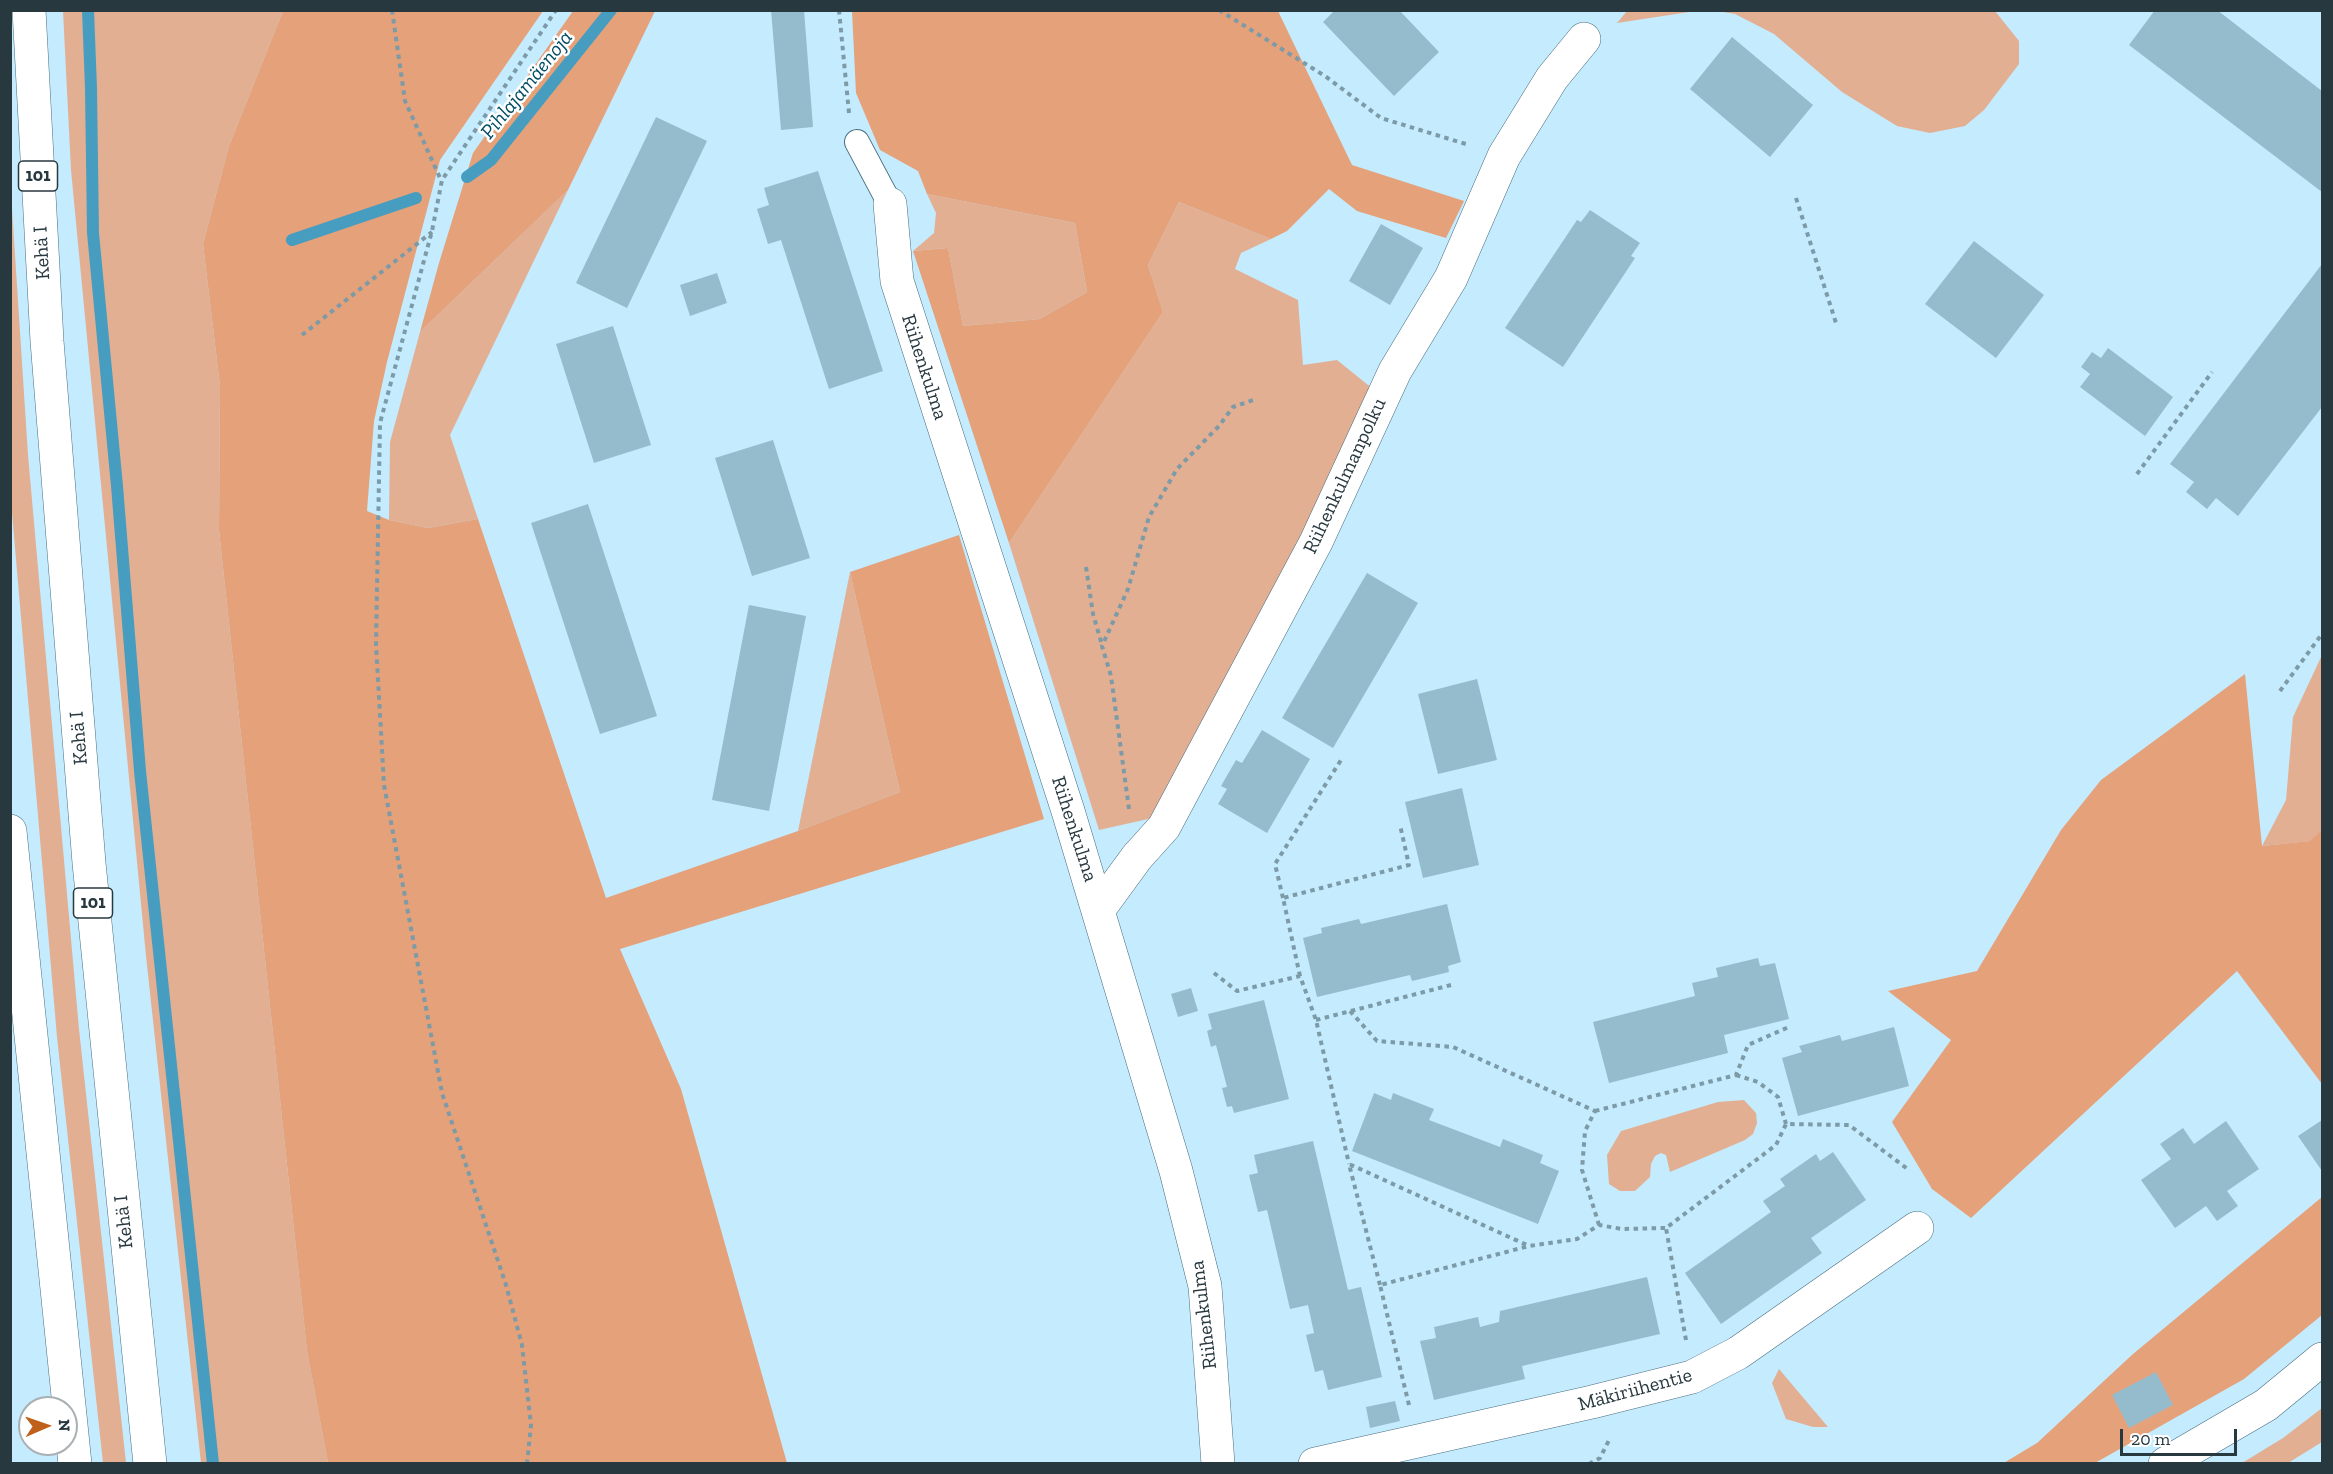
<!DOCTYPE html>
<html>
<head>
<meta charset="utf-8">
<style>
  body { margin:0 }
  #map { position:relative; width:2333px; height:1474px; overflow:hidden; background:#c4ebfe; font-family:"Zilla Slab",serif }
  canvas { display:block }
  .frame { position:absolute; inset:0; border:12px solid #28383f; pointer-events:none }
  .north { position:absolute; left:18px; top:1396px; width:60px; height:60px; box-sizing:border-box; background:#fff; border:2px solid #a9afb2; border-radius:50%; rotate:88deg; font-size:16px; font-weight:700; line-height:24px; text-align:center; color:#28383f }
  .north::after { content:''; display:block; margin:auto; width:21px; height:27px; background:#c0611b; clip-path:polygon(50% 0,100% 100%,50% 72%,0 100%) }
  .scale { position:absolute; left:2120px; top:1429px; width:117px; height:27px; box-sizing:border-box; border:3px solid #28383f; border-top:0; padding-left:8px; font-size:18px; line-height:21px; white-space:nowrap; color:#28383f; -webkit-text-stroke:4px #fff; paint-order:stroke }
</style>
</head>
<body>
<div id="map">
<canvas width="2333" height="1474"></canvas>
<div class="frame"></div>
<div class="north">N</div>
<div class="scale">20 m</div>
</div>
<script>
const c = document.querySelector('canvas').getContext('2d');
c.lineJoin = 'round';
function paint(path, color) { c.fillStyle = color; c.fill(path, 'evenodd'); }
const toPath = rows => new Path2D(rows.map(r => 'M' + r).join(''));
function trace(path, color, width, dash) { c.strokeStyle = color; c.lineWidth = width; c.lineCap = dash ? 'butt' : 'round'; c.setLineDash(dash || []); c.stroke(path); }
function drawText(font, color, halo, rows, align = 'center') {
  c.font = font + ' "Zilla Slab",serif'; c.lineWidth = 5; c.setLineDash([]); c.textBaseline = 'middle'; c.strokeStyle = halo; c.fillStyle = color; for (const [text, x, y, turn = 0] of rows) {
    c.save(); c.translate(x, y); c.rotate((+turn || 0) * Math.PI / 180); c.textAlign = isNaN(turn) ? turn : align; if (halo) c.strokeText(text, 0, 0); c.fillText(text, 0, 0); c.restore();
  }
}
paint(toPath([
  [63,11,283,11,229,146,203,244,220,386,219,530,307,1351,328,1463,201,1463,146,956,71,170],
  [1627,11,1627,10,1696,11,1617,23],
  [1717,11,1995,11,2019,41,2019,64,1984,110,1965,126,1930,133,1897,126,1842,92,1774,34,1735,14],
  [568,190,450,435,478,519,428,528,389,520,390,442,420,332],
  [11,193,28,455,79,1029,126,1463,103,1463,57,1037,11,501],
  [927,194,1075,223,1087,292,1040,319,963,326,948,248,913,251,934,233,936,213],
  [1179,202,1271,239,1241,253,1235,269,1298,300,1303,365,1337,360,1373,389,1304,531,1157,817,1099,830,1009,543,1163,312,1148,265],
  [850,572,900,792,798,831],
  [2322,655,2322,830,2311,841,2262,846,2286,800,2293,717],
  [1744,1100,1756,1113,1757,1123,1753,1134,1745,1140,1670,1172,1666,1155,1661,1153,1655,1156,1651,1164,1650,1177,1635,1191,1620,1191,1609,1184,1607,1155,1621,1131,1718,1102],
  [1779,1369,1828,1427,1813,1427,1786,1419,1772,1383],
  [2322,1408,2322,1442,2288,1463,2242,1463,2283,1438]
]), '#e2af93');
paint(toPath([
  [283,11,543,11,440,160,387,362,374,421,367,511,389,520,428,528,478,519,606,898,798,831,900,792,850,572,959,535,1044,819,620,949,681,1089,787,1463,328,1463,307,1351,219,530,220,386,203,244,229,146],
  [573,11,655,11,568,190,420,332,439,263,473,153],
  [852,11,1278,11,1352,165,1464,201,1446,238,1357,211,1329,189,1287,231,1271,239,1179,202,1148,265,1163,312,1009,543,913,251,948,248,963,326,1040,319,1087,292,1075,223,927,194,918,171,880,150,856,93],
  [2245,674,2262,846,2310,841,2322,830,2322,1084,2237,971,1971,1218,1932,1189,1892,1122,1951,1040,1888,991,1977,971,2061,830,2101,780],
  [2322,1197,2322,1315,2244,1379,2095,1463,2002,1464,2037,1443,2133,1354]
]), '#e4a17a');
trace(toPath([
  [88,10,91,88,93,233,117,486,140,771,213,1464],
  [467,177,491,160,611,10],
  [292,240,416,198]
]), '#479dc0', 12);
paint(toPath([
  [771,10,804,10,813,127,781,130],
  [1335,10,1399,10,1439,52,1394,96,1323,22],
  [2155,10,2217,10,2322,91,2322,192,2129,45],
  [1732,37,1813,105,1770,157,1690,89],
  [656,117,707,141,627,308,576,283],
  [818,171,883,371,829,389,781,240,768,244,757,209,769,205,764,188],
  [1590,210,1640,243,1631,256,1635,258,1563,367,1505,328,1577,220,1581,222],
  [1381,224,1423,248,1390,305,1349,281],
  [1974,241,2044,295,1996,358,1925,304],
  [2322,264,2322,407,2238,516,2216,498,2207,509,2186,492,2194,482,2170,464],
  [717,273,727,303,690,316,680,285],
  [613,326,651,445,594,463,556,344],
  [2108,348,2173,397,2145,436,2080,387,2090,374,2081,367,2092,352,2101,358],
  [773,440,810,558,752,576,715,458],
  [588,504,657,716,600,734,531,523],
  [1367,573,1418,603,1333,748,1282,718],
  [749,605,806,616,769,811,712,800],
  [1477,679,1497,760,1438,774,1418,694],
  [1262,730,1310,759,1267,833,1218,804,1227,789,1221,786,1236,760,1242,763],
  [1462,788,1479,865,1423,878,1405,802],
  [1447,904,1461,962,1448,966,1449,972,1412,981,1410,975,1317,997,1303,938,1322,933,1321,928,1359,919,1361,924],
  [1758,958,1760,966,1775,963,1789,1019,1724,1035,1728,1053,1609,1083,1593,1022,1695,996,1692,983,1718,977,1716,968],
  [1191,988,1198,1011,1178,1017,1171,994],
  [1264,1000,1289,1099,1234,1113,1232,1106,1227,1107,1222,1088,1227,1087,1216,1045,1211,1047,1207,1031,1212,1029,1208,1014],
  [1894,1027,1909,1086,1798,1116,1782,1058,1802,1052,1799,1046,1840,1035,1842,1041],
  [1374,1093,1391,1100,1393,1093,1434,1109,1429,1120,1500,1147,1503,1139,1543,1155,1540,1163,1559,1171,1538,1224,1352,1151],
  [2322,1120,2322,1171,2298,1136],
  [2226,1121,2259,1169,2227,1191,2238,1206,2217,1221,2206,1206,2175,1228,2141,1180,2171,1159,2160,1144,2183,1128,2194,1144],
  [1313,1141,1348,1290,1361,1287,1382,1377,1328,1390,1323,1370,1315,1372,1306,1335,1314,1333,1308,1305,1290,1309,1267,1210,1258,1212,1249,1175,1258,1173,1254,1155],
  [1833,1152,1866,1200,1811,1238,1822,1253,1721,1324,1685,1273,1771,1212,1763,1201,1785,1186,1780,1179,1816,1154,1820,1161],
  [1647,1277,1660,1334,1522,1366,1525,1379,1434,1400,1420,1341,1436,1338,1434,1327,1478,1317,1480,1327,1499,1322,1500,1311],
  [2156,1372,2173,1405,2129,1428,2112,1395],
  [1395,1401,1400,1421,1370,1428,1366,1407]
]), '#95bccd');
const service = toPath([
  [857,142,890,204]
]);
const minor = toPath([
  [890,204,897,281,1068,811,1176,1171,1205,1286,1218,1464],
  [1099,909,1137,857,1164,827,1316,542,1395,371,1451,278,1504,156,1552,78,1584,39],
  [1315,1464,1592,1402,1692,1377,1738,1353,1917,1228]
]);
const secondary = toPath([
  [2165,1464,2266,1405,2322,1359]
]);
const trunk = toPath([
  [29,10,47,341,89,863,150,1464],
  [10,831,75,1464]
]);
trace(service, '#496d7d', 26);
trace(minor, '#496d7d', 34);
trace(secondary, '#496d7d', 34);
trace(trunk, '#496d7d', 34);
trace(toPath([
  [392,10,405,101,441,180],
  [839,10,849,113],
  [1219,10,1325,76,1381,118,1469,145],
  [1796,198,1836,323],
  [302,335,432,232],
  [2137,474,2212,372],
  [1086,567,1093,614,1102,645],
  [2280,691,2322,634],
  [1129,809,1111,676,1102,646,1128,589,1149,517,1177,469,1219,426,1233,407,1253,400],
  [1283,898,1275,864,1341,760],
  [1214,973,1237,991,1300,976,1316,1020,1349,1164],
  [1300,976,1283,898,1409,865,1400,825],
  [1350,1011,1377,1041,1453,1047,1595,1111,1585,1131,1582,1170,1599,1225],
  [1316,1020,1451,985],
  [1736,1075,1758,1082,1778,1097,1786,1124],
  [1595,1111,1736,1075,1748,1045,1791,1026],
  [1380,1285,1349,1164,1529,1246],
  [1686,1340,1666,1228,1776,1145,1786,1124,1849,1125,1909,1170],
  [1409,1405,1380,1285,1529,1246,1577,1239,1599,1225,1622,1229,1666,1228],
  [527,1464,531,1425,522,1345,506,1285,442,1093,384,785,376,644,380,423,432,231,442,180,556,10],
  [1589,1464,1600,1458,1609,1440]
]), '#7d9aa7', 4, [4.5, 4.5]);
trace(service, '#fff', 24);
trace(minor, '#fff', 33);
trace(secondary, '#fff', 33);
trace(trunk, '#fff', 33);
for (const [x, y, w] of [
  [38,176,39],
  [93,903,39]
]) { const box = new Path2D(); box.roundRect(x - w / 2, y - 15, w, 30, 4.5); c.fillStyle = '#fff'; c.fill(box); trace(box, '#28383f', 1.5); }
drawText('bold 18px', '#28383f', null, [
  ["101",38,176],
  ["101",93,903]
]);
drawText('20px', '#28383f', '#fff', [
  ["Kehä I",42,253,-93],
  ["Riihenkulma",924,367,72],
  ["Riihenkulmanpolku",1345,476,-65],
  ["Kehä I",79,738,-95],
  ["Riihenkulma",1074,829,72],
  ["Kehä I",124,1222,-96],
  ["Riihenkulma",1204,1315,-97],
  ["Mäkiriihentie",1635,1390,-15]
]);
drawText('italic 21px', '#014d66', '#fff', [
  ["Pihlajamäenoja",527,85,-51]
]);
</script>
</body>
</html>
